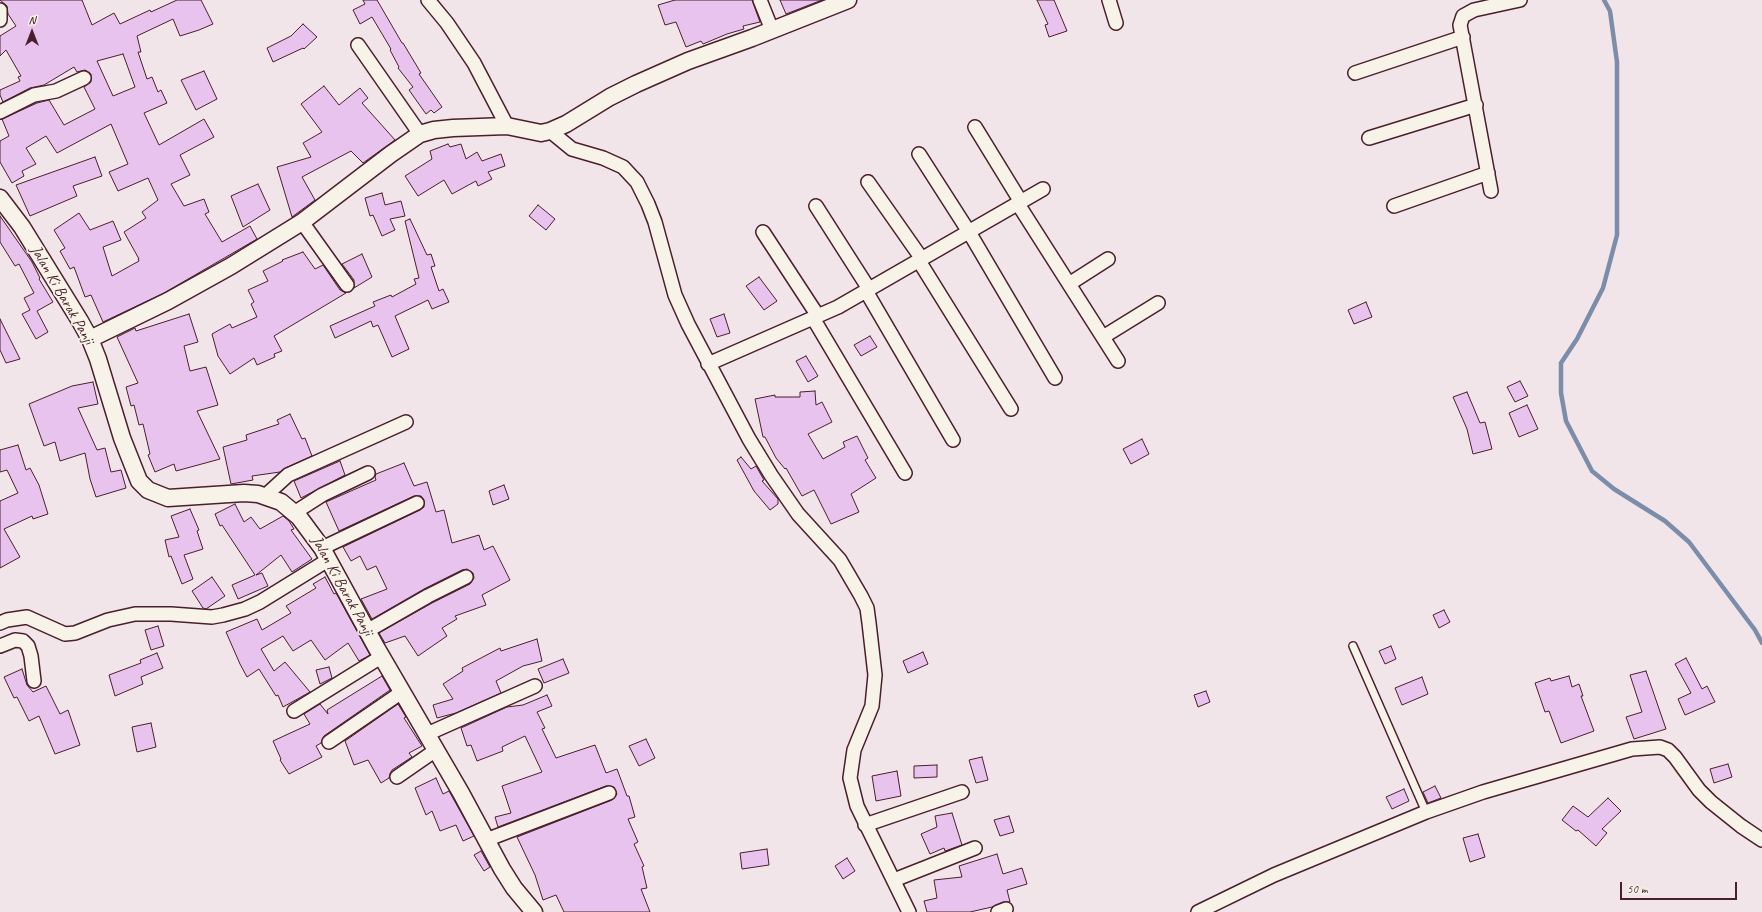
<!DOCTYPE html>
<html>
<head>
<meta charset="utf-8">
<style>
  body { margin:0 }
  #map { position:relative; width:1762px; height:912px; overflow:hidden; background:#f2e5ea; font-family:Caveat,sans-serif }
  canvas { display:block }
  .north { position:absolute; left:12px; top:12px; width:40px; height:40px; -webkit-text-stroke:3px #f7f3e8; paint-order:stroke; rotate:0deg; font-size:11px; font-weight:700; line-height:16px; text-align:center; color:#4a1f2b }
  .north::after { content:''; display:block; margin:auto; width:14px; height:18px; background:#4a1f2b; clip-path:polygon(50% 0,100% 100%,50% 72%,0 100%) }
  .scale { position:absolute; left:1620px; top:882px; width:117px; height:18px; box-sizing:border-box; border:2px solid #4a1f2b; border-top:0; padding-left:5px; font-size:12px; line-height:14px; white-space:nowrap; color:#4a1f2b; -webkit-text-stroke:3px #f7f3e8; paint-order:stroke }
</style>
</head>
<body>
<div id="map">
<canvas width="1762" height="912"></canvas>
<div class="north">N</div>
<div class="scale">50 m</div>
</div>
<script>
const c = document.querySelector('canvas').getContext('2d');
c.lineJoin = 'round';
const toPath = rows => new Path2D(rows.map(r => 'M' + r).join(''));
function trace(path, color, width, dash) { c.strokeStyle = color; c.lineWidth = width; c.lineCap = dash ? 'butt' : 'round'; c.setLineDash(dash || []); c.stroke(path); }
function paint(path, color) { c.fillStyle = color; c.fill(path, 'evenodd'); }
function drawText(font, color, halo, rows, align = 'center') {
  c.font = font + ' Caveat,sans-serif'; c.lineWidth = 3.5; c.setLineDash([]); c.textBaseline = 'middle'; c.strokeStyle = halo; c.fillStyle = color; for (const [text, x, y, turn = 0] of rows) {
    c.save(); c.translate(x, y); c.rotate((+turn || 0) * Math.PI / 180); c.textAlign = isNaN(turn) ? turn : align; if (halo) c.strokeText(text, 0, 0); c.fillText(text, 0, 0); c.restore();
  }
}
trace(toPath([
  [1604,0,1610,11,1617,62,1617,235,1603,288,1577,339,1561,363,1561,393,1566,421,1592,471,1614,489,1665,521,1689,542,1755,630,1762,643]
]), '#7b8da8', 4.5);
const building = toPath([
  [0,0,82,0,92,25,114,13,120,24,150,10,151,12,177,0,201,0,213,24,199,30,180,36,173,19,137,36,141,52,138,52,147,79,152,77,158,92,161,90,167,103,144,113,159,145,204,119,214,137,180,155,190,175,171,184,184,206,204,199,209,212,205,214,222,242,250,226,257,239,164,293,103,322,91,295,85,297,74,267,70,269,60,251,65,248,54,230,79,213,90,230,113,221,121,240,103,247,112,276,139,261,138,259,139,259,124,232,146,218,142,212,158,200,148,178,118,191,109,172,128,164,111,124,57,153,46,136,26,148,36,164,22,171,24,176,12,183,0,162,0,141,9,136,2,119,37,103,49,100,64,125,95,109,84,87,91,82,91,74,85,70,77,72,74,67,44,85,30,88,3,102,0,95,0,90,20,81,18,77,21,76,6,50,0,56,0,36,16,26,8,14,7,6,0,0],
  [123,54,135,87,113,96,97,61,123,54],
  [363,0,377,0,402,43,403,43,421,73,419,74,442,107,434,113,431,110,426,114,409,90,413,87,398,68,399,67,390,50,391,49,372,17,360,24,353,10,365,4,363,0],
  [675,0,752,0,760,22,743,26,744,29,727,34,703,44,701,41,686,47,676,22,665,25,658,5,675,0],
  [780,0,822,0,786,14,780,0],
  [1037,0,1054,0,1067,31,1049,37,1045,25,1048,24,1037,0],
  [303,24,317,37,304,49,303,48,273,62,267,48,291,36,303,24],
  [204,71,217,99,196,110,181,80,204,71],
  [324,86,339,105,360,88,368,98,362,103,395,140,363,163,351,151,302,177,315,200,292,217,277,167,311,157,303,143,322,132,301,104,324,86],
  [448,144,450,147,461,144,466,159,477,152,482,161,501,154,505,166,488,172,492,179,478,186,476,181,452,194,444,180,418,196,405,176,432,159,430,151,448,144],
  [95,157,102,176,73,186,77,196,30,216,16,185,95,157],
  [258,184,270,210,243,227,231,196,258,184],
  [382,193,385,205,401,201,405,216,390,219,395,230,382,236,373,215,370,216,365,198,382,193],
  [538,205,555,219,546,230,529,216,538,205],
  [0,216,32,262,40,278,39,279,53,302,37,311,48,332,36,339,22,314,30,310,24,298,34,293,19,264,15,266,0,242,0,216],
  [410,219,427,255,431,254,435,266,431,267,439,291,443,289,449,302,432,309,428,300,395,316,409,349,392,357,378,325,373,327,371,321,335,338,330,326,375,306,373,302,391,295,392,297,416,284,414,279,419,278,405,221,410,219],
  [303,252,315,269,323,265,340,290,346,293,274,336,282,351,274,354,275,357,257,365,254,358,230,374,218,356,212,334,230,324,232,328,257,317,251,304,254,302,248,290,268,281,263,271,283,261,282,260,303,252],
  [362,254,372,277,354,288,354,280,342,264,362,254],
  [759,277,777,301,764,310,746,286,759,277],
  [1366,302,1372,317,1354,324,1348,310,1366,302],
  [189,314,198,342,184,346,190,371,206,367,218,405,197,411,220,459,176,471,174,464,155,472,148,455,150,454,143,424,139,425,134,405,131,406,126,387,138,383,117,337,135,328,136,331,189,314],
  [724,314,730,333,717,337,710,319,724,314],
  [0,319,20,359,6,363,0,350,0,319],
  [870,336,877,347,861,356,854,345,870,336],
  [806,356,818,376,808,382,796,361,806,356],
  [1520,381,1528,396,1515,402,1507,387,1520,381],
  [93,382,98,404,78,408,97,450,105,448,111,472,121,470,126,488,96,497,90,479,85,453,60,461,55,442,44,446,29,404,72,386,93,382],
  [815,391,816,405,822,402,832,422,808,434,823,459,845,447,843,442,857,436,868,458,865,460,876,478,851,494,859,512,831,524,814,490,802,496,786,468,785,469,776,458,765,437,763,437,755,399,775,395,775,397,800,397,800,392,815,391],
  [1467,392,1480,423,1485,422,1492,449,1473,454,1467,429,1453,397,1467,392],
  [1527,405,1538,429,1519,437,1509,413,1527,405],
  [290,414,302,439,305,438,312,456,285,468,280,472,252,476,253,480,231,484,223,447,247,440,246,435,279,424,277,420,290,414],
  [1142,439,1149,454,1131,464,1123,449,1142,439],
  [18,445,26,470,30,468,39,485,48,514,33,519,32,516,4,529,20,557,0,568,0,501,18,493,7,470,0,472,0,450,18,445],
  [741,457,751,469,756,466,764,480,762,481,778,499,778,504,770,510,754,491,737,460,741,457],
  [340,461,345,475,301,498,294,481,340,461],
  [404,463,414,486,427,482,436,512,444,510,452,543,479,535,484,550,493,546,510,580,482,595,486,605,455,616,457,619,442,628,447,636,418,656,405,636,385,643,379,633,432,603,470,584,474,578,473,573,467,569,462,570,424,589,372,619,361,599,387,589,376,566,367,570,360,556,351,561,343,547,420,510,424,507,424,500,421,496,414,496,339,531,326,502,376,480,375,477,376,474,404,463],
  [504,485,509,499,493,505,489,491,504,485],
  [235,504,244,522,251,517,260,529,283,516,289,521,294,529,291,530,312,559,292,572,281,555,256,575,262,573,268,586,238,599,232,585,255,575,222,525,220,526,215,514,235,504],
  [190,509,199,530,197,531,203,549,184,555,193,579,182,584,171,556,169,557,165,540,179,537,171,516,190,509],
  [212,577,225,596,206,609,203,608,192,591,212,577],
  [325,577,334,594,336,593,370,655,359,661,348,643,325,660,311,640,293,651,283,636,261,649,274,671,285,662,310,692,283,707,278,695,276,696,259,669,247,677,240,664,226,632,257,619,262,630,291,613,286,606,316,588,313,584,325,577],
  [1444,610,1450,622,1439,628,1433,615,1444,610],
  [158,626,164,646,151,650,145,630,158,626],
  [537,639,542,661,523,666,496,681,501,693,456,713,437,718,433,705,453,699,443,684,463,671,462,668,500,648,501,651,537,639],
  [1391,646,1396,659,1385,664,1379,651,1391,646],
  [923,652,928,664,908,673,903,661,923,652],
  [157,653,163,668,141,677,143,684,115,696,109,675,141,663,140,660,157,653],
  [1686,658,1702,689,1707,686,1715,702,1685,715,1678,699,1691,693,1675,664,1686,658],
  [563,659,569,673,544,683,538,669,563,659],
  [329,667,332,678,320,684,316,670,329,667],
  [22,669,27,685,33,692,46,686,60,714,68,710,80,745,55,754,39,716,29,721,17,697,14,698,4,677,22,669],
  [1646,671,1666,729,1634,739,1626,717,1642,712,1630,675,1646,671],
  [382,676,390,690,324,736,321,743,316,746,322,757,289,774,280,760,281,759,273,741,310,724,304,714,320,704,328,714,327,710,382,676],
  [1569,676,1572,687,1579,684,1583,696,1581,696,1594,731,1561,743,1549,711,1545,712,1535,683,1550,678,1551,681,1569,676],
  [1422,677,1428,694,1402,705,1395,688,1422,677],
  [1206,691,1210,702,1198,707,1194,695,1206,691],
  [547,695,552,706,537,712,545,728,542,729,556,758,595,745,606,773,617,769,627,796,629,796,635,817,628,819,638,842,634,844,644,866,642,867,647,888,641,889,650,912,564,912,556,895,543,900,535,875,517,837,612,800,617,794,614,787,606,786,498,827,495,817,511,813,502,786,542,772,525,736,502,747,503,751,477,761,471,745,467,746,461,728,507,707,523,705,547,695],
  [398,704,406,717,404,718,422,746,409,753,412,757,392,770,390,774,389,778,381,783,368,760,354,765,345,741,398,704],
  [151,723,156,747,137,752,132,727,151,723],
  [646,739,655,758,639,766,629,746,646,739],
  [982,757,988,780,976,783,969,760,982,757],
  [1728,764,1732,777,1714,783,1710,769,1728,764],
  [937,765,937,777,914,778,914,766,937,765],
  [897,771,901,796,876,801,872,776,897,771],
  [436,778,443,794,449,791,474,836,463,841,456,825,440,831,432,811,426,815,415,788,436,778],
  [1435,786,1441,798,1428,803,1423,792,1435,786],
  [1404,789,1409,801,1392,809,1386,797,1404,789],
  [1608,798,1621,811,1602,829,1607,833,1596,846,1578,830,1576,831,1562,820,1573,806,1588,817,1608,798],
  [952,813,962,845,945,851,944,848,930,854,921,834,937,827,935,816,952,813],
  [1009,816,1014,832,1000,836,994,820,1009,816],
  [1478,834,1485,857,1470,862,1463,838,1478,834],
  [767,849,769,865,742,869,740,853,767,849],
  [481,851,490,867,484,871,474,855,481,851],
  [997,854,1003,874,1022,868,1027,884,1007,890,1010,902,1003,902,992,907,970,912,927,912,924,901,937,898,934,880,962,877,959,866,997,854],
  [847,858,855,871,843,879,835,866,847,858]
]);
paint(building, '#e7c3ee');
trace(building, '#4a1f2b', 1);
const service = toPath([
  [1353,646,1426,812]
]);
const minor = toPath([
  [428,0,447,23,474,63,507,126],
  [760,0,772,30],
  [1109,0,1116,23],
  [0,10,0,20],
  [358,45,420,134],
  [1355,73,1463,37],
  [0,112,34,95,56,91,84,78],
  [975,127,1021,202],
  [550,131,572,149,603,158,623,167,637,182,648,204,655,222,675,295,688,324,749,439,771,475,798,514,840,560,861,596,867,608,869,623,875,675,872,706,854,750,850,778,857,806,909,912],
  [1369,138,1476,105],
  [919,154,969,232,1055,378],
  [868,182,922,259],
  [1491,191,1460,25,1463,16,1474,10,1520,0],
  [1018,204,1118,361],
  [816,206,869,289],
  [1394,206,1488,173],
  [302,222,347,285],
  [763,232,818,316],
  [919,261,1011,409],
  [1069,284,1108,259],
  [866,291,953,440],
  [813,318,905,473],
  [1103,337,1158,303],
  [708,364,838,307,1043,189],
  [265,496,288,475,406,422],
  [294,513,322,495,368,473],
  [322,548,417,503],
  [0,623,7,620,27,617,65,634,75,633,108,620,135,614,171,614,212,617,223,615,245,609,260,602,328,560],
  [367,631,428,596,466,577],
  [0,646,15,640,23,641,28,646,31,656,34,681],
  [294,711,381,657],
  [427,734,535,686],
  [329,742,402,692],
  [397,777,436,750],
  [865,825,962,792],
  [486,840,609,793],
  [894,880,975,848],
  [998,912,1006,909],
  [1198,912,1274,875,1426,812,1483,792,1632,749,1660,747,1668,750,1675,757,1699,790,1711,802,1741,826,1762,840]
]);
const tertiary = toPath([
  [0,198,22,227,80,321,90,339,98,359,122,438,139,481,148,490,168,498,244,493,258,494,281,502,299,517,322,548,376,647,461,793,502,869,514,888,534,912],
  [90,339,168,301,231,266,302,222,391,154,420,134,434,130,453,128,507,126,541,133,550,131,566,124,610,97,636,84,688,61,752,38,848,0]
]);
trace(service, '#4a1f2b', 10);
trace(minor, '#4a1f2b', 16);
trace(tertiary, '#4a1f2b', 19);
trace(service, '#f7f3e8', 7);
trace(minor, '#f7f3e8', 13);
trace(tertiary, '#f7f3e8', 16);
drawText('16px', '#4a1f2b', '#f7f3e8', [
  ["Jalan Ki Barak Panji",62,295,60],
  ["Jalan Ki Barak Panji",342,586,61]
]);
</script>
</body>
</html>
